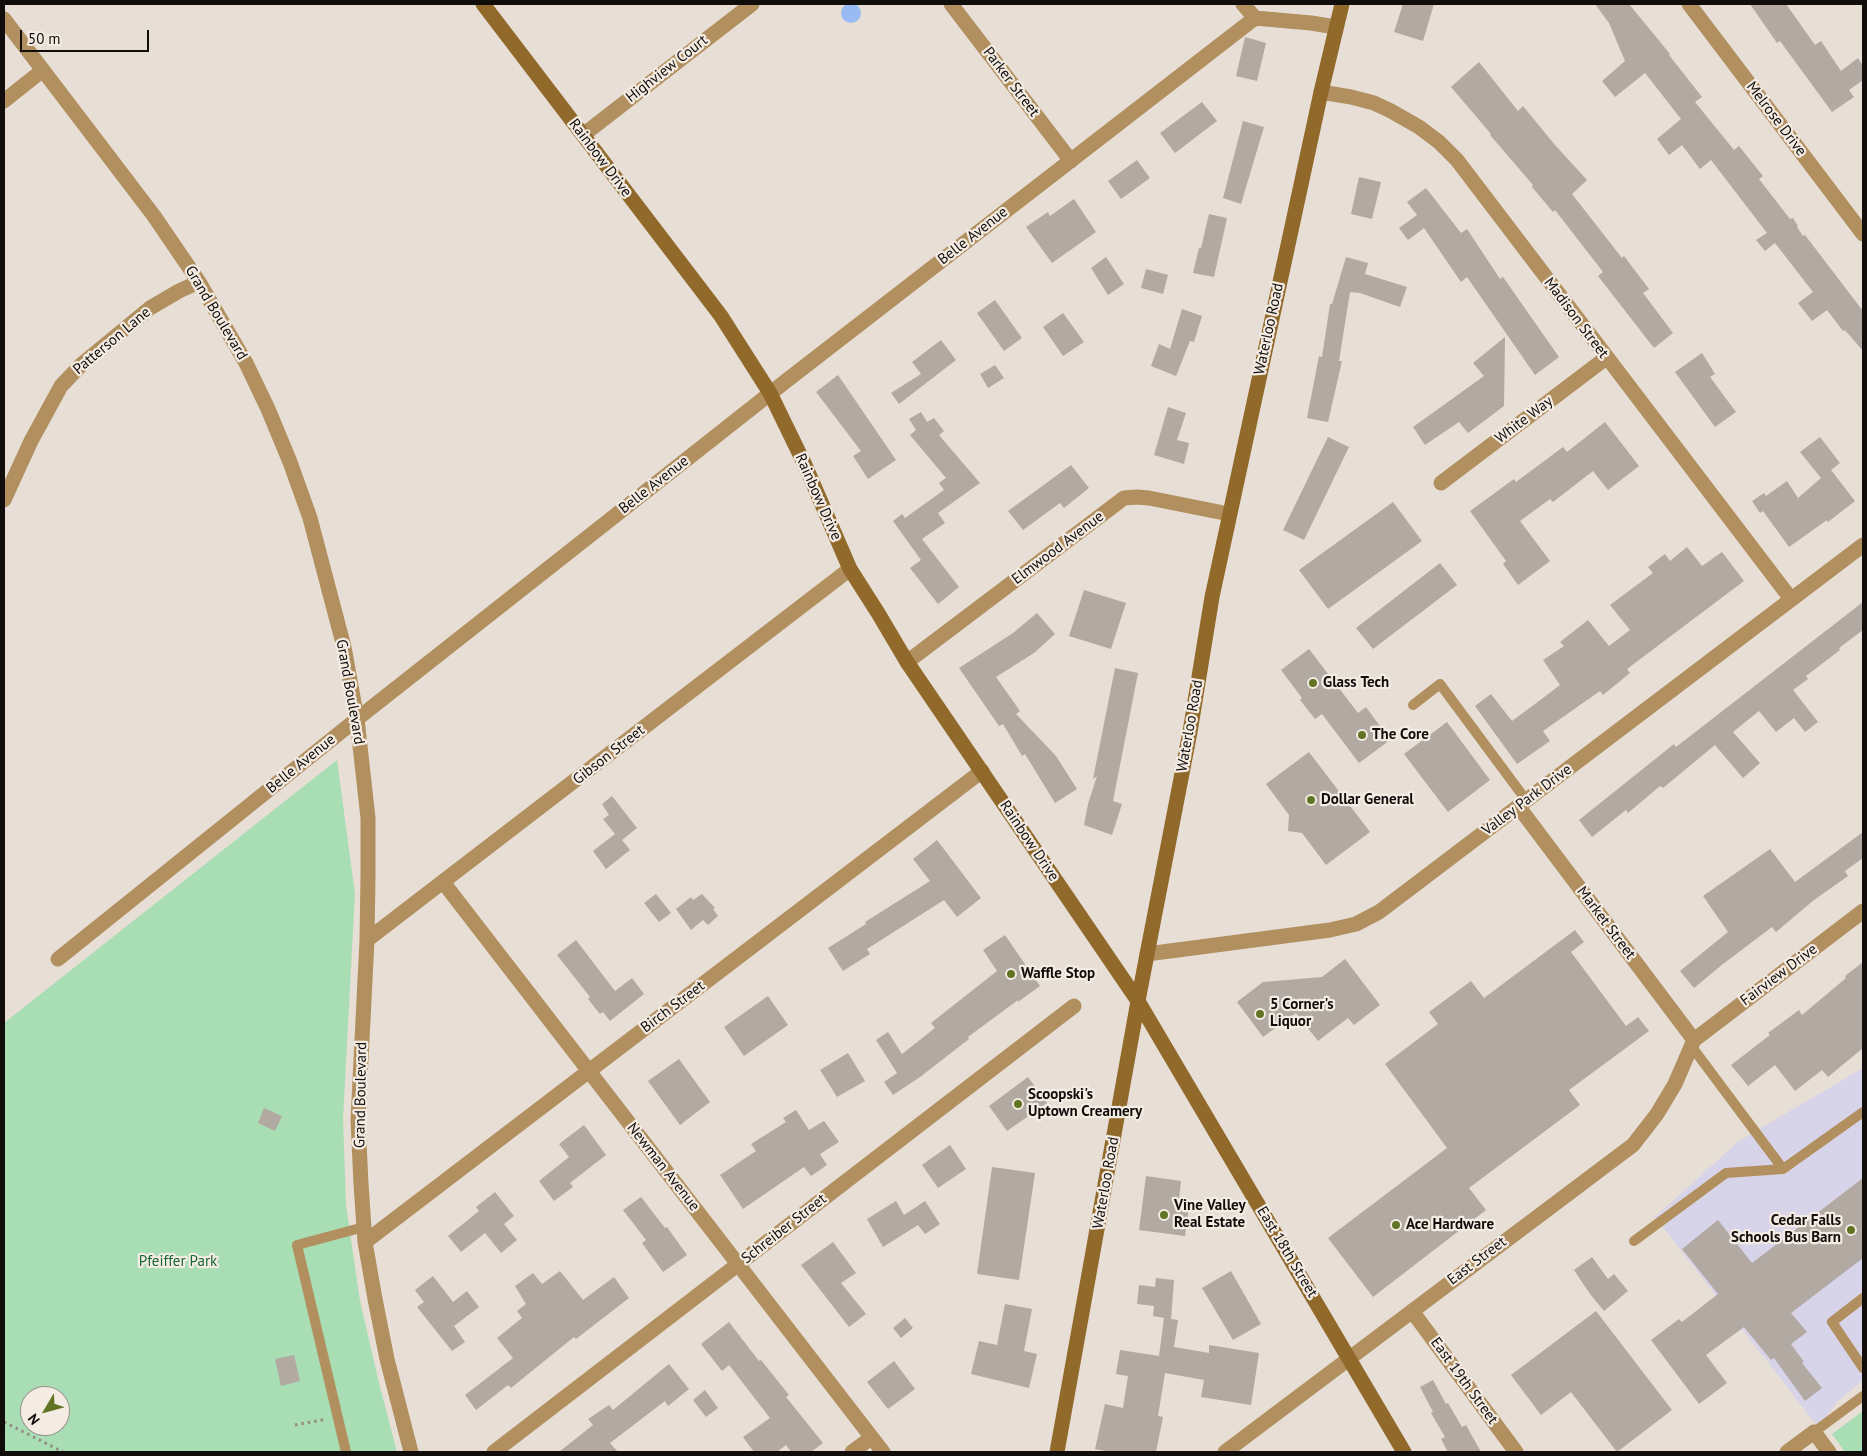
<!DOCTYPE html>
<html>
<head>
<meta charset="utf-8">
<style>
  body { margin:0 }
  #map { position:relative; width:1867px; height:1456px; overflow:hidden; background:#e7ded6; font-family:"PT Sans",sans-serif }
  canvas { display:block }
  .frame { position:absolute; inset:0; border:5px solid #100d0b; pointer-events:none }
  .north { position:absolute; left:20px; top:1386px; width:50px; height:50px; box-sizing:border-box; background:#f4ebe3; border:1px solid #99928d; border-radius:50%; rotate:233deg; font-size:14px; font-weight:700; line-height:20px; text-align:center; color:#100d0b }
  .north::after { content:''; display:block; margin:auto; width:18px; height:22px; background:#617423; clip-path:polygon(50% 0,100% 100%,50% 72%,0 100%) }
  .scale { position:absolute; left:20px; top:30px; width:129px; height:22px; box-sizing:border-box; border:2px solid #100d0b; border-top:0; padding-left:6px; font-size:15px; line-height:18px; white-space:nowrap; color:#100d0b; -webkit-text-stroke:4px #f4ebe3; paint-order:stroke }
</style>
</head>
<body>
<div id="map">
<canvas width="1867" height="1456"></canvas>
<div class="frame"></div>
<div class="north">N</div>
<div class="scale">50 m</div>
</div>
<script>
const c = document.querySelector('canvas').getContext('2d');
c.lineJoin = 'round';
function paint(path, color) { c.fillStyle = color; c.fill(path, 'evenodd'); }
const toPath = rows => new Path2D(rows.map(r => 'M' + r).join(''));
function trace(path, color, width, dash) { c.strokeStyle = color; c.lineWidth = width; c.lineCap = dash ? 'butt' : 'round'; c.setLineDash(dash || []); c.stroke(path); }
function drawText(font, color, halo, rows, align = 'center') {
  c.font = font + ' "PT Sans",sans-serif'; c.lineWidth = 4.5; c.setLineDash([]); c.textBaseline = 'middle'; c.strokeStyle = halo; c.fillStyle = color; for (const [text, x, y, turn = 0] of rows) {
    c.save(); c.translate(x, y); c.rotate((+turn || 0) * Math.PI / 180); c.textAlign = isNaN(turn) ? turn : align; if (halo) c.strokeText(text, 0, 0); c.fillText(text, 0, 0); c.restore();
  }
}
paint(toPath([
  [1863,1068,1863,1380,1836,1403,1819,1428,1655,1217,1739,1141]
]), '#d7d3e8');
paint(toPath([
  [337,760,355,894,343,1118,346,1205,360,1301,379,1383,397,1452,4,1452,4,1023],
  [30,1396,60,1396,60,1426,30,1426],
  [1863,1411,1863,1452,1845,1452,1832,1434]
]), '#a9ddb4');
paint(toPath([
  '841 13a10 10 0 1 1 20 0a10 10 0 1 1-20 0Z'
]), '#9abaf3');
paint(toPath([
  [1403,4,1434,4,1423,41,1394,32],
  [1595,4,1629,4,1670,54,1669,55,1702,97,1695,102,1734,150,1739,146,1763,176,1759,179,1790,219,1793,218,1798,226,1797,227,1803,236,1805,235,1863,311,1863,351,1845,330,1843,331,1827,310,1812,321,1798,303,1813,292,1775,243,1765,251,1756,240,1767,233,1711,160,1700,169,1682,145,1669,155,1657,139,1681,119,1645,73,1615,97,1602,81,1625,61,1609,23],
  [1750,4,1786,4,1815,45,1821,41,1841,71,1858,58,1863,66,1863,80,1849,90,1854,97,1832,112,1780,41,1777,43],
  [1245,37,1266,43,1257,81,1236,76],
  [1479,62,1518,111,1523,106,1555,145,1587,180,1572,194,1622,258,1624,256,1649,289,1643,293,1673,333,1654,348,1598,276,1603,272,1555,210,1553,212,1532,187,1533,185,1490,135,1491,134,1451,87],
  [1202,102,1217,121,1175,153,1160,133],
  [1243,121,1264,127,1241,204,1223,198],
  [1137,160,1150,178,1121,199,1108,181],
  [1359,177,1381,182,1372,219,1351,214],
  [1426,188,1461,233,1467,229,1500,279,1503,277,1559,357,1535,375,1467,277,1461,282,1424,228,1408,240,1399,228,1417,215,1407,202],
  [1074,199,1096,232,1052,263,1026,227,1048,212,1050,216],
  [1209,214,1227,218,1214,277,1193,273,1199,248,1201,248],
  [1106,257,1124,284,1108,295,1091,268],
  [1346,257,1368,263,1365,274,1407,287,1400,307,1360,293,1350,292,1339,361,1342,361,1328,422,1307,418,1319,356,1322,357,1330,304,1332,304],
  [1146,269,1168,275,1163,294,1141,288],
  [995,300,1022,338,1004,351,977,313],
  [1182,309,1202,316,1194,342,1190,341,1176,376,1151,366,1159,344,1170,349],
  [1063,313,1084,342,1063,356,1043,327],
  [1505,337,1504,406,1468,433,1459,422,1425,445,1413,427,1484,376,1473,363],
  [941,340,956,360,899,404,891,393,921,374,912,362],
  [1702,353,1715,374,1710,377,1736,412,1715,427,1675,372],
  [995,365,1004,378,988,388,980,374],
  [838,375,896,460,868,479,853,456,861,451,816,392],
  [1168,407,1186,413,1177,440,1189,443,1184,464,1154,455],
  [921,412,927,422,934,418,944,431,939,435,980,483,938,513,945,523,922,539,959,587,938,604,910,568,921,560,893,521,902,514,905,518,944,490,939,483,946,478,910,435,916,430,909,419],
  [1605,422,1639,466,1608,490,1593,471,1553,502,1550,499,1520,521,1550,561,1518,585,1503,564,1506,561,1470,511,1514,479,1516,482,1563,447,1567,452],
  [1328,437,1349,447,1304,540,1283,530],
  [1820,437,1840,463,1831,470,1855,501,1828,522,1827,520,1789,547,1763,511,1760,513,1752,501,1764,493,1766,496,1787,481,1798,498,1821,478,1800,452],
  [1071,465,1089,488,1064,508,1060,503,1023,530,1008,511],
  [1393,502,1422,541,1328,609,1299,570],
  [1687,547,1702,566,1722,552,1744,581,1627,669,1630,673,1603,695,1600,691,1543,731,1550,741,1517,764,1475,706,1491,694,1512,721,1543,698,1560,685,1543,660,1564,646,1560,642,1588,620,1609,646,1630,630,1610,605,1653,573,1648,567,1665,554,1670,561],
  [1440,563,1457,585,1373,649,1356,628],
  [1084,590,1126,603,1111,649,1069,636],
  [1863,602,1863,630,1839,648,1840,650,1806,676,1808,679,1793,690,1818,722,1805,732,1794,718,1776,732,1759,711,1733,732,1760,763,1743,778,1715,745,1663,788,1660,786,1628,813,1626,810,1592,837,1579,820,1674,744,1676,747],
  [1037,613,1055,634,1034,653,996,677,1020,711,1016,714,1056,756,1077,789,1055,803,1025,754,1022,756,1003,724,999,726,959,668,1013,633],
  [1309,649,1358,713,1366,707,1390,740,1359,763,1322,714,1315,719,1300,700,1302,698,1281,670],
  [1115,668,1138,673,1113,801,1122,804,1112,835,1084,825,1088,804,1097,776,1093,779],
  [1447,722,1490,780,1448,812,1404,754],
  [1309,752,1370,832,1326,865,1302,833,1288,831,1289,815,1266,784],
  [612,796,637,828,622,840,630,850,606,869,593,851,615,834,603,819,609,815,602,804],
  [1863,832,1863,858,1845,871,1848,876,1814,900,1776,932,1772,927,1723,964,1694,988,1680,971,1728,932,1703,896,1770,849,1795,882],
  [937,840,981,898,957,917,944,900,867,949,870,954,843,971,828,948,866,924,865,922,930,881,913,859],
  [656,894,671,913,659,922,644,903],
  [702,894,715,908,713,909,718,916,708,925,703,920,691,930,676,909,691,897,693,900],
  [1575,930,1584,942,1571,952,1626,1026,1638,1017,1649,1031,1569,1090,1580,1105,1469,1188,1486,1210,1373,1297,1328,1238,1447,1148,1385,1064,1438,1024,1429,1012,1471,981,1484,998],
  [1005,935,1040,986,1018,1002,1018,1000,968,1037,969,1039,920,1077,893,1095,884,1082,897,1073,876,1040,888,1032,902,1054,935,1028,931,1023,997,971,983,950],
  [576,940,615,991,632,978,644,994,610,1021,603,1012,600,1014,588,999,590,997,557,955],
  [1345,959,1380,1005,1354,1025,1348,1018,1318,1041,1296,1013,1263,1037,1237,1002,1263,982,1322,977],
  [1863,962,1863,1048,1828,1077,1822,1070,1795,1091,1775,1065,1748,1086,1731,1065,1770,1035,1768,1033,1799,1010,1802,1015,1846,978,1845,976],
  [768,996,788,1025,744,1056,724,1027],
  [848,1053,865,1081,837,1097,820,1070],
  [679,1059,710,1102,680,1125,648,1081],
  [1028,1077,1047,1103,1007,1131,989,1106],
  [264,1108,282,1116,275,1131,258,1123],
  [796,1110,809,1130,824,1121,839,1142,820,1154,827,1165,811,1176,804,1167,743,1209,720,1175,756,1151,751,1144,786,1122,783,1118],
  [584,1125,606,1155,570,1183,573,1187,554,1201,539,1181,569,1157,559,1144],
  [950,1145,966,1169,938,1188,922,1165],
  [992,1167,1035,1173,1019,1280,977,1274],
  [1146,1176,1181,1181,1179,1199,1190,1200,1185,1236,1139,1230],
  [1863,1178,1863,1258,1791,1313,1807,1332,1791,1344,1804,1362,1802,1363,1822,1388,1805,1401,1774,1358,1771,1360,1744,1327,1706,1355,1727,1383,1699,1404,1651,1340,1679,1319,1682,1322,1718,1294,1682,1249,1718,1220,1752,1263],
  [495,1192,514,1216,504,1224,517,1240,501,1253,485,1233,461,1252,448,1236,479,1211,476,1207],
  [641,1197,665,1228,667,1227,687,1255,663,1272,642,1243,646,1240,623,1210],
  [896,1201,904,1215,925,1201,940,1224,925,1234,918,1225,883,1247,867,1219],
  [833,1242,856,1273,841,1283,866,1314,849,1327,801,1265],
  [1592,1257,1608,1279,1614,1274,1628,1291,1604,1311,1590,1294,1574,1270],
  [560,1271,583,1300,614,1277,629,1298,576,1339,574,1337,511,1388,508,1385,476,1410,465,1395,513,1358,497,1338,522,1318,517,1311,526,1304,515,1286,533,1273,542,1284],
  [1231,1271,1261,1324,1233,1340,1202,1288],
  [433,1276,453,1302,467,1291,479,1307,454,1326,465,1342,452,1351,417,1307,424,1302,415,1290],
  [1156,1278,1174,1280,1171,1319,1178,1320,1174,1347,1209,1353,1209,1345,1259,1353,1251,1405,1201,1397,1204,1380,1165,1373,1158,1416,1163,1417,1156,1452,1111,1452,1095,1449,1105,1404,1123,1408,1128,1376,1116,1374,1120,1350,1159,1356,1164,1318,1153,1316,1154,1306,1137,1304,1139,1285,1155,1287],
  [1005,1304,1032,1309,1024,1351,1037,1354,1029,1388,971,1374,979,1341,997,1345],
  [1596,1311,1672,1410,1617,1452,1571,1392,1541,1415,1511,1375],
  [905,1318,913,1328,901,1338,893,1328],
  [729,1322,759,1361,761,1360,789,1395,786,1397,823,1443,811,1452,791,1452,786,1445,777,1452,754,1452,743,1437,770,1418,729,1365,722,1371,701,1344],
  [294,1355,300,1381,281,1386,275,1359],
  [894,1361,915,1389,888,1409,867,1382],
  [669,1364,689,1389,668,1406,665,1401,610,1443,618,1452,559,1452,593,1425,588,1419,609,1405,613,1410],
  [1433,1380,1446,1404,1448,1403,1462,1427,1466,1425,1481,1452,1448,1452,1441,1439,1445,1437,1431,1413,1433,1412,1420,1387],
  [705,1390,718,1408,706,1417,693,1400]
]), '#b2a9a2');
trace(toPath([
  [4,1422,63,1452],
  [295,1425,327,1419]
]), '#938c86', 3, [2.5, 4]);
trace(toPath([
  [1413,705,1440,684,1526,800],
  [1692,1047,1783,1169,1863,1112],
  [1634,1241,1726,1173,1783,1169],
  [1863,1298,1832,1322,1863,1368],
  [1814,1432,1863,1396],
  [346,1452,297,1245,364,1227]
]), '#b18f5e', 10);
trace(toPath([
  [951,4,1071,161],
  [1243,4,1255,18,1311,23,1336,27],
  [1689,4,1863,234],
  [4,19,154,216,199,282,246,363,268,409,290,462,310,518,344,647,357,719,368,818,368,876,367,940,358,1120,361,1184,365,1242,375,1299,387,1359,411,1452],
  [1321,92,1351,97,1374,103,1391,111,1419,127,1439,142,1457,160,1791,599],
  [4,101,43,70],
  [583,135,752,4],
  [1441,483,1606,358],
  [4,500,31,441,61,386,82,364,150,308,179,291,199,282],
  [907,662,1124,498,1137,497,1149,498,1229,514],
  [1518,806,1694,1040],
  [443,882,883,1452],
  [367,940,850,569],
  [1147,954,1330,930,1356,924,1379,912,1863,545],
  [58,959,357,719,786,381,1255,18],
  [1694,1040,1863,911],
  [365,1242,982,771],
  [1412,1311,1516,1452],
  [494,1452,1074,1006],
  [852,1452,871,1438],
  [1225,1452,1633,1145,1657,1114,1675,1084,1694,1040],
  [1787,1452,1814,1432,1829,1452]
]), '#b18f5e', 15);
trace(toPath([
  [483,4,721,316,770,393,805,465,850,569,878,613,907,662,1138,1001,1404,1452],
  [1057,1452,1138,1001,1190,732,1212,597,1321,92,1342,4]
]), '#916a2b', 15);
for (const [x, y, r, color] of [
  [1313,683,5,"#617423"],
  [1362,735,5,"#617423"],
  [1311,800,5,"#617423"],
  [1011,974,5,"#617423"],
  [1260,1014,5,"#617423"],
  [1018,1104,5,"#617423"],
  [1164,1215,5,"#617423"],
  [1396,1225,5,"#617423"],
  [1851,1230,5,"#617423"]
]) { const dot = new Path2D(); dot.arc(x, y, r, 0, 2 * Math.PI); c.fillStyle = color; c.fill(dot); trace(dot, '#f4ebe3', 2); }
drawText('15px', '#100d0b', '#f4ebe3', [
  ["Highview Court",667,69,-38],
  ["Parker Street",1011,82,53],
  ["Melrose Drive",1776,119,53],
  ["Rainbow Drive",600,158,53],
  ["Belle Avenue",973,236,-38],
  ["Grand Boulevard",216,313,59],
  ["Madison Street",1576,318,53],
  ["Waterloo Road",1269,329,-78],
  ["Patterson Lane",112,341,-40],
  ["White Way",1524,420,-37],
  ["Belle Avenue",654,485,-38],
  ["Rainbow Drive",818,497,66],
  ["Elmwood Avenue",1058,548,-37],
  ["Grand Boulevard",350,692,80],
  ["Waterloo Road",1190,726,-80],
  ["Gibson Street",609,755,-38],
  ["Belle Avenue",301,764,-39],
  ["Valley Park Drive",1527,800,-37],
  ["Rainbow Drive",1029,841,56],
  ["Market Street",1606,923,53],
  ["Fairview Drive",1779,975,-37],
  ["Birch Street",673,1007,-37],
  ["Grand Boulevard",361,1095,-89],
  ["Newman Avenue",663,1167,52],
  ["Waterloo Road",1106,1183,-80],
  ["Schreiber Street",784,1229,-38],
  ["East 18th Street",1287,1252,59],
  ["East Street",1477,1261,-37],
  ["East 19th Street",1464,1381,54]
]);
drawText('bold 15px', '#100d0b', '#f4ebe3', [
  ["Glass Tech",1323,683],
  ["The Core",1372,735],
  ["Dollar General",1321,800],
  ["Waffle Stop",1021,974],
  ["5 Corner's",1270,1005],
  ["Liquor",1270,1022],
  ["Scoopski's",1028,1095],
  ["Uptown Creamery",1028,1112],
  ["Vine Valley",1174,1206],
  ["Real Estate",1174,1223],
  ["Cedar Falls",1841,1221,"right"],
  ["Schools Bus Barn",1841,1238,"right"],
  ["Ace Hardware",1406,1225]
], 'left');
drawText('15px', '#146834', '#f4ebe3', [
  ["Pfeiffer Park",178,1262]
]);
</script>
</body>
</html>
